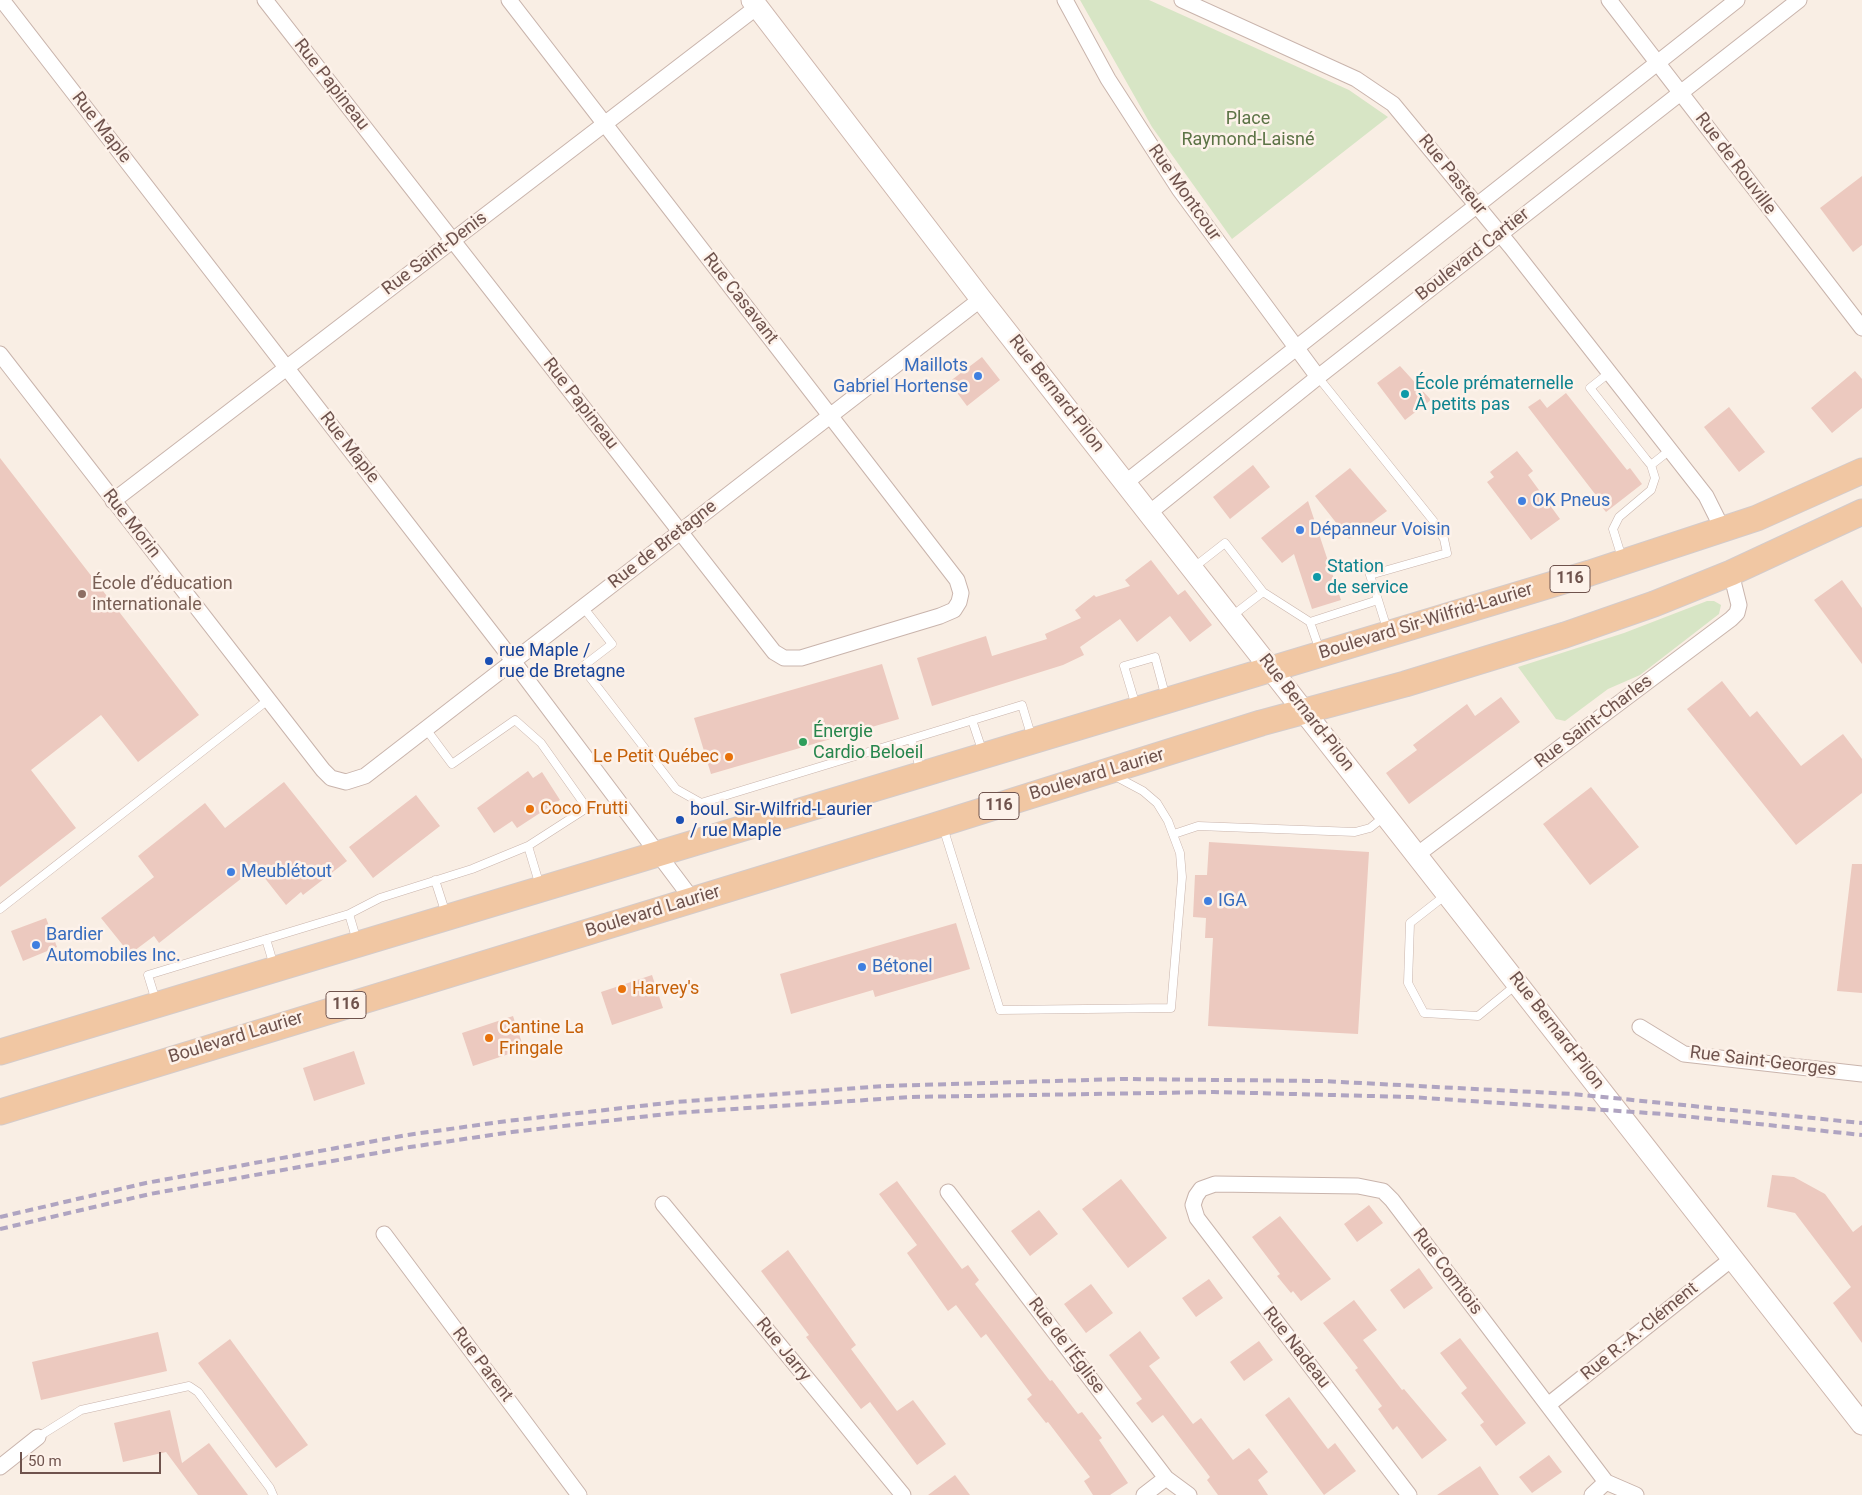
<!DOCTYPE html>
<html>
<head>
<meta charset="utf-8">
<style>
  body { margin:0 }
  #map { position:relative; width:1862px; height:1495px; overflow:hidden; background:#f9eee4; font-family:Roboto,sans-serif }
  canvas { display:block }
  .scale { position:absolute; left:20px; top:1452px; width:141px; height:22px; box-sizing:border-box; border:2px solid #6f534d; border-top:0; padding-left:6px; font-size:15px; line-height:18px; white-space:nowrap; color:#6f534d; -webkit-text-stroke:4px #fdf2ea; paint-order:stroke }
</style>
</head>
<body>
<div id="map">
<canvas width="1862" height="1495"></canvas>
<div class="scale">50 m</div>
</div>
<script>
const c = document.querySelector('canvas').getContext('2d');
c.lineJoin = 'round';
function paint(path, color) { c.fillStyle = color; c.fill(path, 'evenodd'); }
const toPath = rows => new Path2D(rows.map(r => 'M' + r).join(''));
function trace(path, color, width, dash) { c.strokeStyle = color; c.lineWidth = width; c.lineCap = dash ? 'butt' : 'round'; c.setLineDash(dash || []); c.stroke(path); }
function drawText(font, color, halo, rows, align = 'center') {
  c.font = font + ' Roboto,sans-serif'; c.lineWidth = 5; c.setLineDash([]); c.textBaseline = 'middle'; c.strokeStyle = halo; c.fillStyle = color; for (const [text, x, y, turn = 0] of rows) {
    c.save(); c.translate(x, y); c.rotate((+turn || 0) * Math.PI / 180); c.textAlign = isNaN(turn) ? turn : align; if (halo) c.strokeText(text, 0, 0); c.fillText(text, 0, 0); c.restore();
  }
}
paint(toPath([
  [1080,0,1149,0,1349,90,1388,117,1232,239,1152,127],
  [1707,601,1714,601,1721,605,1719,614,1640,675,1608,689,1565,721,1556,719,1518,667,1624,633]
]), '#d7e5c5');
paint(toPath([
  [1862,176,1862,245,1853,252,1820,208],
  [982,357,1000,380,967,406,949,382],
  [1400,366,1431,400,1405,420,1377,383],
  [1855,371,1862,379,1862,408,1832,433,1811,408],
  [1566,393,1627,470,1630,468,1642,484,1606,512,1593,496,1595,494,1528,407,1540,399,1547,408],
  [1729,407,1765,452,1739,472,1704,427],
  [1517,451,1533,471,1528,475,1560,519,1531,540,1487,482,1494,477,1490,472],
  [0,458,199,715,138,762,101,715,31,770,76,828,0,887],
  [1253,465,1270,487,1230,519,1213,497],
  [1350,468,1387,511,1349,539,1315,496],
  [1308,501,1341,600,1312,609,1294,554,1282,563,1261,538],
  [1151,560,1178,595,1185,590,1212,625,1190,642,1170,616,1137,642,1120,619,1080,647,1084,655,1063,665,932,706,917,658,986,636,992,656,1047,639,1045,634,1081,618,1075,610,1094,595,1096,597,1130,586,1125,580],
  [1842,580,1862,608,1862,664,1814,600],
  [882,664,899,719,711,774,694,718],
  [1722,681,1750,717,1757,711,1801,766,1843,734,1862,759,1862,793,1796,845,1687,709],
  [1501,697,1520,722,1409,804,1386,773,1417,750,1413,745,1467,704,1475,716],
  [528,771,533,778,542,772,560,800,517,828,512,821,494,833,477,808],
  [284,782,347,861,303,895,301,892,286,905,256,867,159,943,154,936,130,954,101,918,154,877,138,856,205,803,225,828],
  [1591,787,1639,847,1590,885,1543,824],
  [416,795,440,826,373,878,349,847],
  [1209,842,1369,852,1358,1034,1208,1026,1213,938,1205,938,1206,918,1193,917,1195,875,1207,875],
  [1852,864,1862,864,1862,993,1837,991],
  [46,918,57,947,23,961,11,931],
  [956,923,970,969,875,997,873,990,791,1014,780,974],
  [652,975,663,1008,612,1025,601,992],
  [513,1016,524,1049,473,1066,462,1033],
  [354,1051,365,1084,314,1101,303,1068],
  [1772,1175,1794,1177,1825,1194,1853,1232,1862,1225,1862,1343,1833,1303,1851,1287,1795,1213,1767,1207],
  [1121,1179,1167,1238,1128,1268,1082,1209],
  [897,1181,962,1269,968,1265,979,1280,975,1284,1050,1381,1052,1380,1078,1414,1082,1412,1102,1438,1099,1440,1128,1483,1110,1495,1093,1495,1084,1481,1090,1477,1048,1422,1046,1423,1027,1399,1032,1395,986,1334,981,1338,956,1305,948,1311,907,1253,917,1245,879,1194],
  [1369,1205,1383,1223,1357,1242,1344,1224],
  [1039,1210,1058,1234,1030,1256,1011,1231],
  [1280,1216,1331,1279,1301,1301,1293,1291,1291,1293,1277,1276,1280,1274,1252,1237],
  [788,1250,856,1345,851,1349,897,1411,913,1400,946,1444,917,1465,870,1402,861,1409,806,1337,809,1335,761,1271],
  [1419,1268,1433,1288,1404,1309,1390,1290],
  [1209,1279,1223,1298,1196,1317,1182,1298],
  [1091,1284,1113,1313,1086,1333,1064,1304],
  [1354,1300,1377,1330,1363,1340,1402,1390,1404,1389,1447,1440,1422,1459,1397,1426,1393,1430,1378,1409,1382,1406,1355,1370,1358,1368,1323,1323],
  [1140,1331,1160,1358,1149,1366,1193,1424,1201,1418,1233,1460,1249,1448,1268,1472,1258,1480,1268,1495,1218,1495,1207,1480,1210,1477,1163,1415,1152,1423,1136,1403,1142,1399,1109,1355],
  [158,1332,167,1371,41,1400,32,1362],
  [1460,1338,1526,1423,1496,1446,1480,1425,1484,1422,1461,1393,1467,1388,1440,1353],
  [230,1339,308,1445,276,1468,198,1363],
  [1259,1341,1273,1360,1244,1381,1230,1362],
  [1289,1397,1328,1449,1335,1443,1356,1471,1324,1495,1265,1415],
  [170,1410,182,1463,209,1443,248,1495,198,1495,166,1452,123,1462,114,1423],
  [1549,1455,1562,1472,1532,1493,1519,1477],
  [1480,1466,1499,1495,1437,1495],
  [955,1475,970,1495,928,1495]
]), '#ecc9bf');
const lane = toPath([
  [1609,373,1590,388,1646,459,1651,465,1670,450],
  [1622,558,1613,529,1619,517,1651,490,1655,478,1651,465],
  [1193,568,1225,543,1263,592],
  [1378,600,1388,632],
  [583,607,612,644,582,667,676,789,701,803,911,739,921,771],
  [1232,616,1263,592,1310,622,1378,600,1370,575,1447,553,1444,539,1435,523,1318,377],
  [1310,622,1320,651],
  [1136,706,1124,666,1155,657,1166,698],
  [972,720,983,753],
  [426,729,452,764,515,720,541,743,587,808,528,846,540,886],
  [911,739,1022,705,1032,738],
  [943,827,1000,1010,1171,1008,1182,877,1180,853,1168,821,1157,803,1143,791,1113,775],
  [1174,834,1198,826,1355,832,1370,828,1385,816],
  [435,880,446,914],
  [1447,894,1410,923,1408,983,1424,1013,1478,1016,1516,985],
  [0,909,268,700],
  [349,914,357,941],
  [266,939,274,966],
  [156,1001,148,975,349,914,380,898,472,869,528,846],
  [38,1437,81,1410,189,1386,198,1392,270,1488,273,1495]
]);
const street = toPath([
  [2,0,501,645,692,899],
  [265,0,774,652,784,658,801,658,940,616,954,610,959,602,961,593,957,580,509,0],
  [1065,0,1108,79,1179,189,1318,377],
  [1182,0,1356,79,1393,104,1511,247,1706,496,1723,530],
  [1609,0,1862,328],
  [0,354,323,770,331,778,346,782,365,776,981,299],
  [1125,483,1737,0],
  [113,501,757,7],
  [1149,513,1318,377,1799,0],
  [1418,854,1731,619,1737,613,1739,605,1731,573],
  [1640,1027,1684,1054,1862,1074],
  [948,1192,1166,1478,1189,1495],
  [663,1204,903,1495],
  [384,1234,579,1495],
  [1548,1405,1733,1258],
  [0,1467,38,1437],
  [1144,1495,1166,1478],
  [1409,1495,1197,1218,1193,1205,1196,1196,1201,1189,1215,1184,1358,1186,1383,1191,1392,1200,1606,1482,1636,1495],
  [1592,1495,1606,1482]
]);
const secondary = toPath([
  [752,0,981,299,1862,1424]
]);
const primary = toPath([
  [0,1052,1590,573,1757,518,1862,471],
  [0,1112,934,826,1261,723,1405,684,1565,635,1654,604,1731,573,1862,512]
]);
trace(lane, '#c9b4ac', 9);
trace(street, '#c9b4ac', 17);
trace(secondary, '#ceb6ad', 23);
trace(primary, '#d4cbca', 27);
trace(lane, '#fff', 8);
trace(street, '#fff', 15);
trace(secondary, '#fff', 21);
trace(primary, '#f1c7a3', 25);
trace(toPath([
  [0,1217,146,1183,407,1135,507,1121,676,1102,884,1086,1123,1079,1321,1081,1573,1094,1862,1123],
  [0,1229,150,1194,410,1147,512,1132,675,1113,910,1097,1214,1092,1410,1097,1664,1114,1862,1135]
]), '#afa4c1', 4, [8, 5]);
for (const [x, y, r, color] of [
  [978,376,5,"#3f7fe0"],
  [1405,394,5,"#0f9aa8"],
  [1522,501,5,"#3f7fe0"],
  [1300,530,5,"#3f7fe0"],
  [1317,577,5,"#0f9aa8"],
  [82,594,5,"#8d6e63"],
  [489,661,5,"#1a4fb4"],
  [803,742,5,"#2e9e5b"],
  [729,757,5,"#e8710a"],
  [530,809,5,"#e8710a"],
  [680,820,5,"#1a4fb4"],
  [231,872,5,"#3f7fe0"],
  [1208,901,5,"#3f7fe0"],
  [36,945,5,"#3f7fe0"],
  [862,967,5,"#3f7fe0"],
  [622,989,5,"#e8710a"],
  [489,1038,5,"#e8710a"]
]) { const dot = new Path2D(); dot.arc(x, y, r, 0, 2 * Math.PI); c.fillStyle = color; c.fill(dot); trace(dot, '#fdf2ea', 2); }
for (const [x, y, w] of [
  [1570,579,40],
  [999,806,40],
  [346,1005,40]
]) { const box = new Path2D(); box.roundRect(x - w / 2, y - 13.5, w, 27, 4); c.fillStyle = '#fdf2ea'; c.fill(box); trace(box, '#6f534d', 1); }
drawText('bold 16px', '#6f534d', null, [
  ["116",1570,579],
  ["116",999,806],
  ["116",346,1005]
]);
drawText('18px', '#6f534d', '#fdf2ea', [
  ["Rue Papineau",331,85,52],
  ["Rue Maple",101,128,52],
  ["Rue de Rouville",1735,164,53],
  ["Rue Pasteur",1452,175,51],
  ["Rue Montcour",1184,193,55],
  ["Rue Saint-Denis",435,254,-37],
  ["Boulevard Cartier",1473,255,-38],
  ["Rue Casavant",740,299,52],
  ["Rue Bernard-Pilon",1056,394,52],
  ["Rue Papineau",580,404,52],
  ["Rue Maple",349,448,52],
  ["Rue Morin",131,524,52],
  ["Rue de Bretagne",663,545,-38],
  ["Boulevard Sir-Wilfrid-Laurier",1426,622,-17],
  ["Rue Bernard-Pilon",1306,713,52],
  ["Rue Saint-Charles",1594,722,-37],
  ["Boulevard Laurier",1097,775,-17],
  ["Boulevard Laurier",653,912,-17],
  ["Rue Bernard-Pilon",1556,1031,52],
  ["Boulevard Laurier",236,1038,-17],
  ["Rue Saint-Georges",1763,1062,7],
  ["Rue Comtois",1447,1272,53],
  ["Rue R.-A.-Clément",1640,1332,-39],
  ["Rue de l'Église",1066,1346,53],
  ["Rue Nadeau",1296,1348,52],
  ["Rue Jarry",783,1350,51],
  ["Rue Parent",482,1365,53]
]);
drawText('18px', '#5c7446', '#fdf2ea', [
  ["Place",1248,119],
  ["Raymond-Laisné",1248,140]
]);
drawText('18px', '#366cbe', '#fdf2ea', [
  ["Maillots",968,366,"right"],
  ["Gabriel Hortense",968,387,"right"],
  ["OK Pneus",1532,501],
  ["Dépanneur Voisin",1310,530],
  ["Meublétout",241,872],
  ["IGA",1218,901],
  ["Bardier",46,935],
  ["Automobiles Inc.",46,956],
  ["Bétonel",872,967]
], 'left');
drawText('18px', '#0d838f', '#fdf2ea', [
  ["École prématernelle",1415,384],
  ["À petits pas",1415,405],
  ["Station",1327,567],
  ["de service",1327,588]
], 'left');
drawText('18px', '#785e54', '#fdf2ea', [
  ["École d’éducation",92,584],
  ["internationale",92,605]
], 'left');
drawText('18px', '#164399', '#fdf2ea', [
  ["rue Maple /",499,651],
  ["rue de Bretagne",499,672],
  ["boul. Sir-Wilfrid-Laurier",690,810],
  ["/ rue Maple",690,831]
], 'left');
drawText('18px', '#27864d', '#fdf2ea', [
  ["Énergie",813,732],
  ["Cardio Beloeil",813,753]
], 'left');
drawText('18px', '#c56008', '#fdf2ea', [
  ["Le Petit Québec",719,757,"right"],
  ["Coco Frutti",540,809],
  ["Harvey's",632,989],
  ["Cantine La",499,1028],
  ["Fringale",499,1049]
], 'left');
</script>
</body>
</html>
